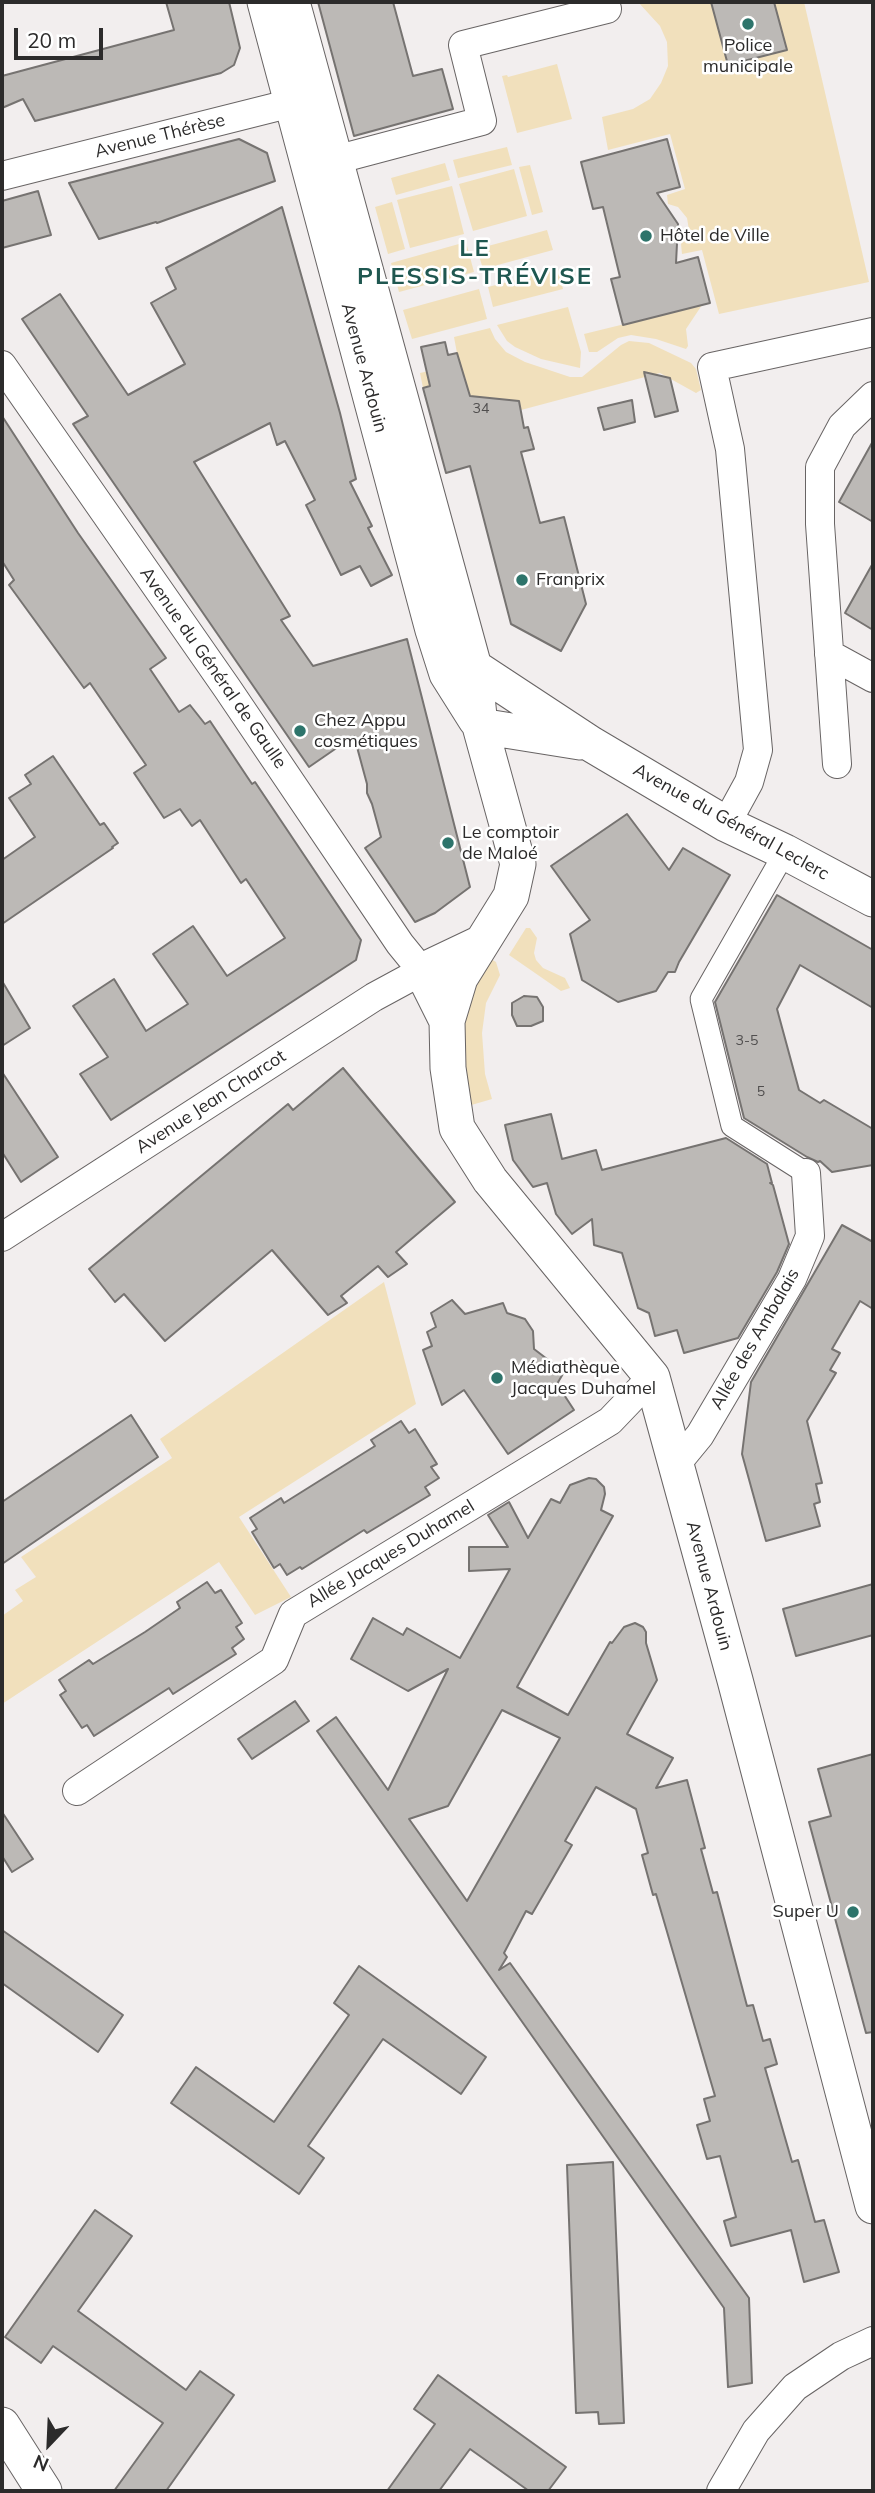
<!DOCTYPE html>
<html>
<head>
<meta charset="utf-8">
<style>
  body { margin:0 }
  #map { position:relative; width:875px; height:2493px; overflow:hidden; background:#f2eeee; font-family:Mulish,sans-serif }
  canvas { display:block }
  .frame { position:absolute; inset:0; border:4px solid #2c2b2b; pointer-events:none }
  .north { position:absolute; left:14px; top:2409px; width:70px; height:70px; -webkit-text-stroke:5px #fff; paint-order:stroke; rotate:203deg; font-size:19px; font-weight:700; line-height:28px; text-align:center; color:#2c2b2b }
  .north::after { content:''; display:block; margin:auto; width:24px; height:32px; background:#2c2b2b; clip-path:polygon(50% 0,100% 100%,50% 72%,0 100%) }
  .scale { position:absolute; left:14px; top:28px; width:89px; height:32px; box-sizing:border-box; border:4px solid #2c2b2b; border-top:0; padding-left:9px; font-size:21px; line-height:24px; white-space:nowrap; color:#2c2b2b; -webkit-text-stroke:5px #fff; paint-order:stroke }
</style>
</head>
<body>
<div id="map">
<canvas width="875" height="2493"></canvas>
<div class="frame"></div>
<div class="north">N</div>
<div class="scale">20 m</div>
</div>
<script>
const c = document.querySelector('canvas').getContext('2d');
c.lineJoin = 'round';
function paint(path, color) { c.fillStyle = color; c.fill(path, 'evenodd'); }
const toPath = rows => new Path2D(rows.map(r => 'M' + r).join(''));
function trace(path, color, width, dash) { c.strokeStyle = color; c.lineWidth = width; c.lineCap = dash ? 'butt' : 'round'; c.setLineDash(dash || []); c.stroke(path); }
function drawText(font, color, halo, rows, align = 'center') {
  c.font = font + ' Mulish,sans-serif'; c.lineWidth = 5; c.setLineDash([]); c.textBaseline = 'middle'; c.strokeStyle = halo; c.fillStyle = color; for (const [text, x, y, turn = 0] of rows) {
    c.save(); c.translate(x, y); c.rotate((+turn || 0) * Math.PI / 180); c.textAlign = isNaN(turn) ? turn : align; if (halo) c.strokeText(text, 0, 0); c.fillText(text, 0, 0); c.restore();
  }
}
paint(toPath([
  [638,2,804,2,869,282,719,314,702,250,682,254,681,244,689,230,687,218,678,207,668,204,667,195,685,189,670,134,608,150,602,117,633,109,650,99,661,83,668,66,667,42,660,26],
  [557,64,572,119,517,133,502,76,507,75,508,77],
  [507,147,512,165,458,178,453,160],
  [445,163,450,180,396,195,391,178],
  [530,165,543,212,532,215,519,167],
  [514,169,527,216,473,231,459,184],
  [452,186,464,234,410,248,397,200],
  [392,202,405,249,388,254,375,207],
  [547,230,553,250,483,269,477,249],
  [466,242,474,272,399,292,391,263],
  [558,269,563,289,493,307,488,287],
  [479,289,487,319,412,339,403,310],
  [702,305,686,329,688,346,686,349,656,339,631,335,618,338,597,352,589,352,584,334],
  [568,307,581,352,580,368,541,359,515,347,507,341,497,325],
  [490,328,495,339,506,352,525,362,570,377,582,377,621,345,629,341,649,343,691,363,696,369,701,390,696,393,660,373,521,410,519,401,470,396,465,377,423,388,420,373,459,364,454,337],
  [526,928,530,928,537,938,534,953,536,960,543,968,565,978,570,988,561,991,509,955],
  [486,956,496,962,500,975,486,1003,482,1033,485,1074,492,1099,468,1106,458,1058,471,980],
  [384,1282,416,1404,239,1517,291,1597,255,1615,219,1562,2,1704,2,1616,23,1601,15,1590,36,1577,21,1557,172,1458,160,1439]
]), '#f1e0bc');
const building = toPath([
  [166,2,229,2,240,48,234,65,221,73,35,121,23,99,2,108,2,76,174,30,166,2],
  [318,2,393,2,413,76,442,69,453,109,354,136,318,2],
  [711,2,774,2,787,50,728,65,711,2],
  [239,139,267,153,275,181,157,223,156,222,99,239,69,183,239,139],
  [667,139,680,187,657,193,678,224,676,263,698,257,710,303,623,325,611,279,620,277,603,207,593,209,581,162,667,139],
  [38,191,51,235,2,248,2,201,38,191],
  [282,207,340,413,356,479,350,482,372,526,368,528,392,575,371,586,360,566,341,575,306,505,315,500,285,441,277,445,270,423,194,462,290,616,281,620,313,666,407,639,470,887,435,913,415,922,365,848,381,837,372,804,367,793,367,784,354,736,309,767,73,424,88,416,22,319,60,294,128,395,185,364,151,303,176,289,166,268,282,207],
  [445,342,448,355,457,353,470,396,519,401,524,428,528,427,534,449,521,452,540,523,564,517,586,604,561,651,511,624,470,466,446,473,423,388,430,386,421,347,445,342],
  [644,372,670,378,678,411,655,417,644,372],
  [632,400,635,422,604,430,598,408,632,400],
  [2,416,78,533,166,658,150,669,179,712,190,705,205,724,210,721,252,784,255,782,361,940,356,960,111,1120,80,1074,108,1057,73,1006,114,979,146,1031,188,1004,153,954,193,926,227,976,285,938,246,879,241,883,200,820,192,826,180,809,164,818,134,773,146,765,90,683,84,688,9,585,14,580,2,561,2,416],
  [873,441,873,522,839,502,873,441],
  [873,563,873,630,845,613,873,563],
  [53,756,100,825,104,823,118,843,112,847,113,848,2,924,2,860,35,837,9,798,31,784,25,775,53,756],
  [627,814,669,870,683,848,730,875,679,962,675,972,668,972,656,991,618,1002,582,980,570,934,590,920,551,866,627,814],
  [777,895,873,950,873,1008,800,965,777,1009,799,1090,820,1103,824,1100,873,1129,873,1165,832,1172,820,1161,818,1162,807,1157,744,1118,715,1002,777,895],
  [2,981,30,1028,2,1046,2,981],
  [524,996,537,997,543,1007,543,1021,531,1026,517,1026,512,1015,512,1003,524,996],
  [343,1068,455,1202,396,1252,407,1264,388,1277,378,1266,341,1296,347,1303,328,1315,272,1250,165,1341,124,1294,115,1302,89,1269,288,1104,293,1110,343,1068],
  [2,1072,58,1157,21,1182,2,1152,2,1072],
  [551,1114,562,1159,596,1150,602,1170,726,1138,767,1164,772,1183,770,1183,773,1185,789,1244,777,1272,738,1338,684,1353,677,1330,655,1336,649,1313,638,1308,622,1253,594,1245,592,1219,572,1234,556,1214,547,1183,533,1187,513,1160,505,1125,551,1114],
  [842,1225,873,1242,873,1309,860,1301,832,1349,840,1353,830,1370,836,1373,807,1421,822,1483,816,1484,820,1502,814,1504,820,1526,766,1541,742,1454,751,1382,842,1225],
  [452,1300,465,1314,503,1303,507,1313,525,1319,533,1331,534,1349,564,1372,557,1384,574,1410,508,1454,464,1390,442,1405,423,1350,432,1346,427,1332,436,1327,431,1313,452,1300],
  [131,1415,158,1457,2,1564,2,1502,131,1415],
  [401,1421,409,1433,415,1429,437,1464,431,1467,439,1478,425,1487,430,1495,367,1533,364,1530,302,1569,300,1567,287,1575,280,1564,274,1568,252,1532,257,1529,250,1518,281,1498,284,1503,375,1446,371,1440,401,1421],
  [589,1478,596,1479,604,1487,605,1494,601,1510,613,1516,517,1687,568,1715,610,1642,612,1643,624,1627,635,1623,643,1627,646,1632,646,1643,657,1680,627,1734,673,1758,656,1788,687,1780,705,1848,701,1849,713,1893,717,1892,747,2006,753,2005,763,2041,770,2039,777,2064,765,2068,792,2162,798,2160,815,2222,824,2220,839,2272,804,2282,791,2230,731,2246,724,2221,736,2217,720,2156,707,2159,697,2125,710,2121,704,2099,715,2096,656,1894,653,1895,642,1855,648,1853,636,1809,596,1787,565,1841,572,1845,532,1914,526,1911,504,1953,507,1957,499,1970,510,1963,749,2298,752,2383,728,2387,724,2308,317,1731,336,1717,388,1790,448,1669,408,1691,351,1659,373,1618,403,1635,407,1628,460,1658,510,1569,469,1571,469,1547,508,1547,488,1515,509,1502,528,1538,551,1499,560,1503,570,1485,589,1478],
  [502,1710,560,1738,467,1901,409,1819,448,1806,502,1710],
  [207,1582,215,1593,221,1590,242,1623,236,1627,244,1639,232,1648,236,1654,173,1694,169,1688,94,1736,87,1725,82,1728,60,1695,66,1691,59,1680,89,1660,93,1664,145,1632,180,1608,177,1602,207,1582],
  [873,1584,873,1635,796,1656,783,1609,873,1584],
  [295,1701,309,1721,252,1759,238,1739,295,1701],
  [873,1754,873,2032,866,2033,809,1822,831,1816,818,1769,873,1754],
  [2,1812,33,1859,12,1872,2,1856,2,1812],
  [2,1930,123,2015,98,2052,2,1983,2,1930],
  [359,1966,486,2057,461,2094,383,2039,308,2146,324,2158,299,2194,171,2103,196,2067,274,2122,349,2015,334,2003,359,1966],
  [613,2162,624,2423,599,2424,598,2412,576,2413,567,2165,613,2162],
  [95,2210,132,2236,78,2311,186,2390,200,2371,234,2395,166,2491,114,2491,163,2423,53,2346,41,2363,5,2337,95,2210],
  [438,2375,566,2467,548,2491,529,2491,470,2449,439,2491,387,2491,435,2424,414,2409,438,2375]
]);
paint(building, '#bcb9b6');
trace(building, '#767371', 2);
const pedestrian = toPath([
  [785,852,701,999,732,1126,806,1173]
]);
const minor = toPath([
  [316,165,482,121,463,45,607,9],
  [2,176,312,98],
  [2,365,227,688,400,944,422,971,374,997,2,1237],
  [829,654,873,678],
  [837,764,820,524,820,467,842,426,873,396],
  [726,824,749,782,758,750,730,449,712,367,873,332],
  [677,1463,700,1435,792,1279,810,1236,806,1173],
  [77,1791,274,1660,293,1614,610,1421,652,1377],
  [721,2491,756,2431,795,2387,841,2356,873,2341]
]);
const tertiary = toPath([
  [265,2,433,630,447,674,476,720],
  [292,2,474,667,480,726,518,864,511,896,460,978,447,1021,448,1068,457,1128,490,1180,652,1377,735,1680,873,2206],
  [474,667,591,744,726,824,785,852,873,899],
  [480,726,580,742],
  [447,1021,422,971,481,943],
  [2,2425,44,2491]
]);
trace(pedestrian, '#686464', 23);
trace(minor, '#686464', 30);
trace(tertiary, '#686464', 37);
trace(pedestrian, '#fff', 21);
trace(minor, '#fff', 28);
trace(tertiary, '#fff', 35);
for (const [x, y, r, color] of [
  [748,24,7,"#2d746b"],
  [646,236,7,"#2d746b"],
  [522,580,7,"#2d746b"],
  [300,731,7,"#2d746b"],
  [448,843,7,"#2d746b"],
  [497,1378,7,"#2d746b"],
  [853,1912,7,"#2d746b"]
]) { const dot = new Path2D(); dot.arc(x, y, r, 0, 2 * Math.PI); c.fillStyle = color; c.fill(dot); trace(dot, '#fff', 2.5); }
drawText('14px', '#504e4e', null, [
  ["34",481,409],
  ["3-5",747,1041],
  ["5",761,1092]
]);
drawText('18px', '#2c2b2b', '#fff', [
  ["Police",748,46,"center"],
  ["municipale",748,67,"center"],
  ["Hôtel de Ville",660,236],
  ["Franprix",536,580],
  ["Chez Appu",314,721],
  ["cosmétiques",314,742],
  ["Le comptoir",462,833],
  ["de Maloé",462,854],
  ["Médiathèque",511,1368],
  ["Jacques Duhamel",511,1389],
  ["Super U",839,1912,"right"]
], 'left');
drawText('18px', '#2c2b2b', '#fff', [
  ["Avenue Thérèse",160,136,-14],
  ["Avenue Ardouin",364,368,75],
  ["Avenue du Général de Gaulle",213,668,55],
  ["Avenue du Général Leclerc",731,822,29],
  ["Avenue Jean Charcot",211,1102,-33],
  ["Allée des Ambalais",755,1339,-60],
  ["Allée Jacques Duhamel",391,1554,-31],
  ["Avenue Ardouin",709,1586,75]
]);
c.letterSpacing = '2px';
drawText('bold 24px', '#1f5750', '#fff', [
  ["LE",475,249],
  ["PLESSIS-TRÉVISE",475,277]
]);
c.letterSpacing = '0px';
</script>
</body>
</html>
